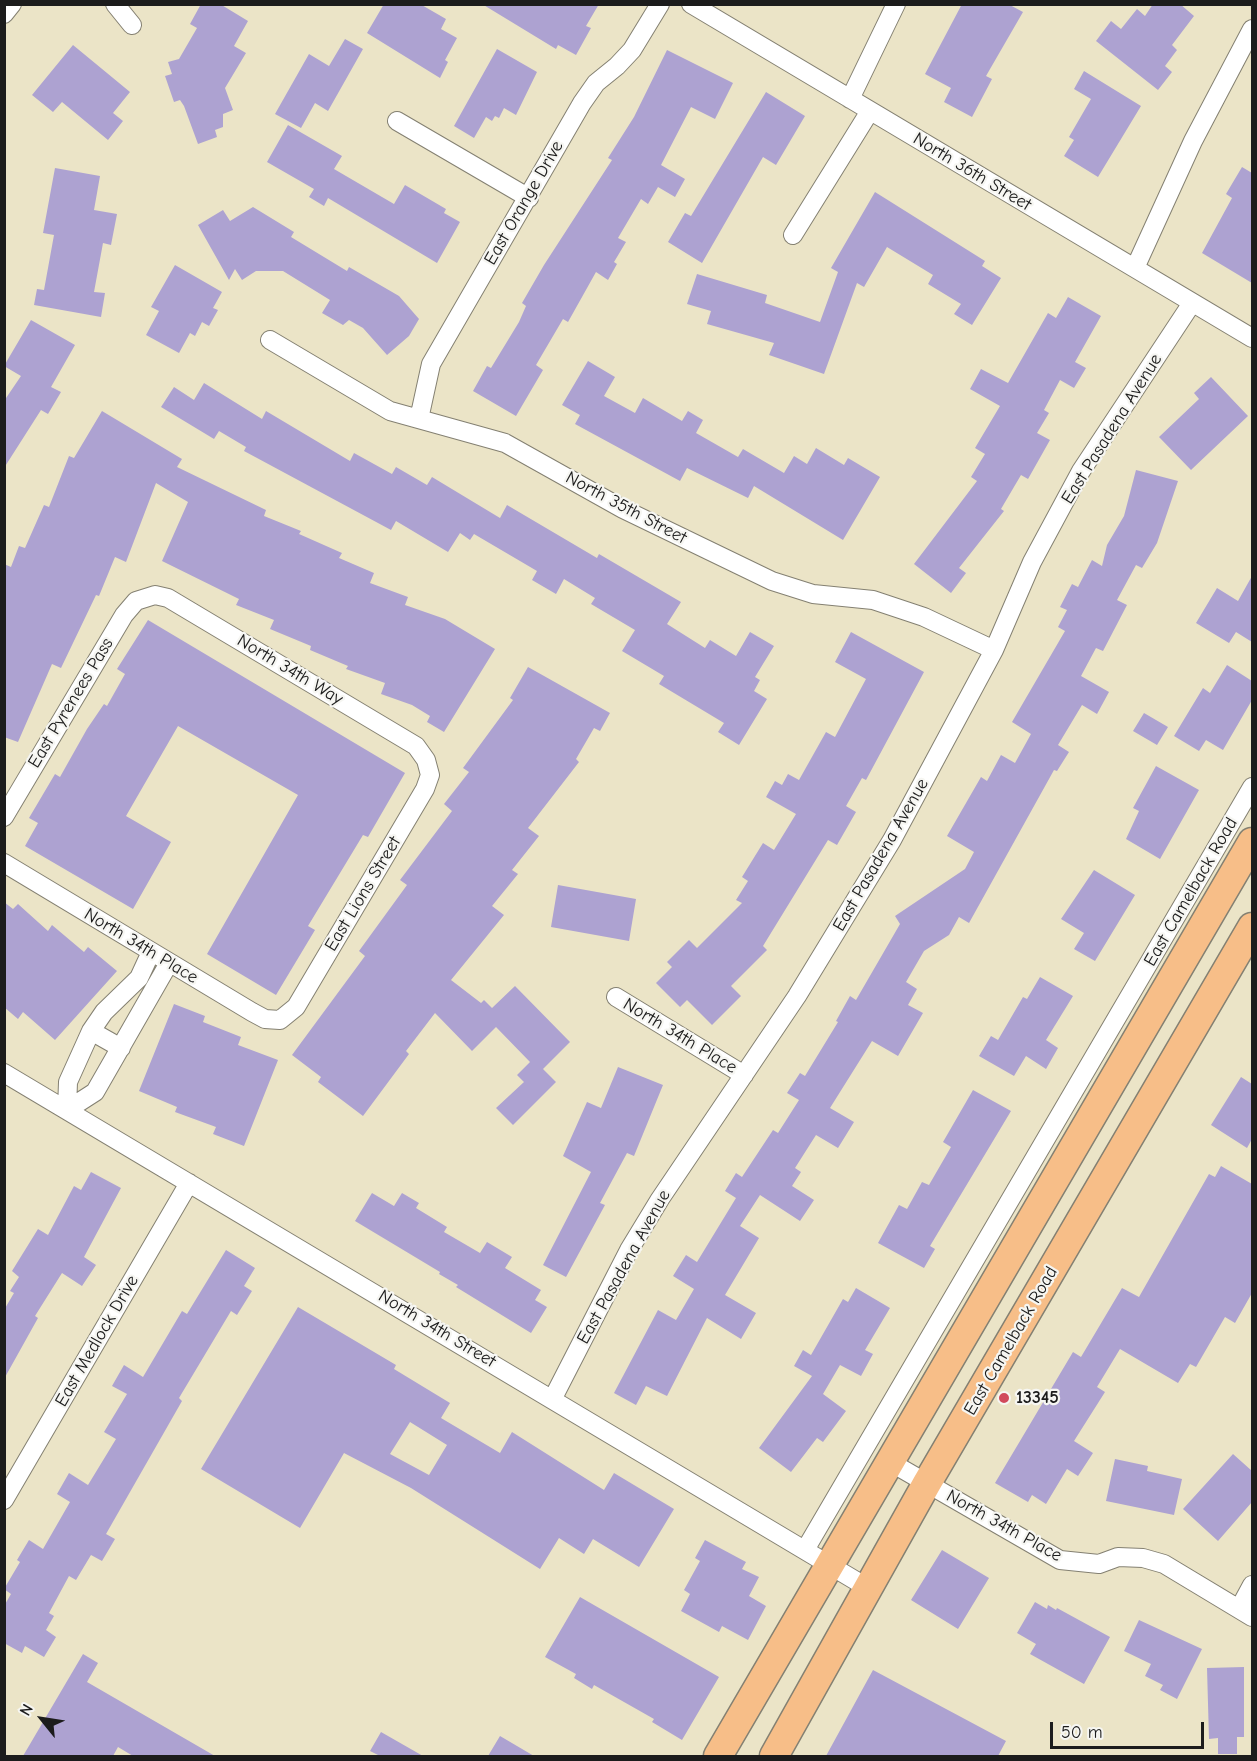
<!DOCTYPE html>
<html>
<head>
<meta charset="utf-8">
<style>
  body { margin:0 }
  #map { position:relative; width:1257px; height:1761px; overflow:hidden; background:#ebe4c7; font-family:"Comic Neue",sans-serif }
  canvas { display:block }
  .frame { position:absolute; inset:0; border:6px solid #1c1c1c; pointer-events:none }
  .north { position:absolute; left:12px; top:1689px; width:60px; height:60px; -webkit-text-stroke:4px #f6f6f2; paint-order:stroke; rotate:300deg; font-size:16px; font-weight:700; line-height:24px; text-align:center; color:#1c1c1c }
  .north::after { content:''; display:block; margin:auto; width:21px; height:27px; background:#1c1c1c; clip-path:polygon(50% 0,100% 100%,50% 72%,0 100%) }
  .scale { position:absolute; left:1050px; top:1722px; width:154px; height:27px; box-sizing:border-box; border:3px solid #1c1c1c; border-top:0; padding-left:8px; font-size:18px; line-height:21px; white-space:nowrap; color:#1c1c1c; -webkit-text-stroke:4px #f6f6f2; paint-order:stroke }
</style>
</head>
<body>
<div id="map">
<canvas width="1257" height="1761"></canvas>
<div class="frame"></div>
<div class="north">N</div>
<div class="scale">50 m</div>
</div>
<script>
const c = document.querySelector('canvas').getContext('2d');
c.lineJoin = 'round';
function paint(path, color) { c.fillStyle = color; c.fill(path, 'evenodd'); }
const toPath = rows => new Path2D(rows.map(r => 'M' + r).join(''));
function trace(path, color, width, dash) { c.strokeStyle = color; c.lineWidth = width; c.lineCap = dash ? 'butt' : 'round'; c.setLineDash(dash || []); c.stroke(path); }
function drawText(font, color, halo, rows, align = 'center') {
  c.font = font + ' "Comic Neue",sans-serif'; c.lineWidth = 4.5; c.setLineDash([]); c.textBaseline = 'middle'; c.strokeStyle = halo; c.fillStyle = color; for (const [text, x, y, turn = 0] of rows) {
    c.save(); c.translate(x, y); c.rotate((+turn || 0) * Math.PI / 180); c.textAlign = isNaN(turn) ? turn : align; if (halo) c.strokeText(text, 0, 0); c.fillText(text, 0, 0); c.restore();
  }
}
paint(toPath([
  [201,4,220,4,248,21,234,46,246,53,225,88,233,110,223,114,223,127,215,130,217,137,198,144,184,106,180,100,174,102,165,76,172,74,168,62,179,59,197,28,190,24],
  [384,4,420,4,446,19,441,29,457,38,445,60,448,62,440,78,367,33],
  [482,4,599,4,586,26,591,28,576,55,558,45,556,49],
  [962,4,1008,4,1023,12,986,76,992,79,972,117,944,102,951,88,925,74],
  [1153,4,1180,4,1194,16,1172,45,1177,50,1165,66,1172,72,1158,90,1096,41,1111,21,1121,29,1137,9,1145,16],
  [345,39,363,49,328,111,315,103,301,128,275,114,309,54,329,66],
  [73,45,130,92,113,113,123,121,108,140,62,102,53,112,32,95],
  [497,49,537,72,516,115,504,108,499,118,495,116,492,121,486,117,474,138,454,126],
  [667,50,733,83,715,119,691,107,661,165,685,179,675,197,658,187,648,204,641,199,618,238,626,242,614,262,617,264,608,280,596,272,568,322,563,319,536,365,543,370,516,416,473,391,487,366,491,368,519,322,526,306,522,303,544,265,612,160,608,158,634,117],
  [1084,71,1141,106,1098,177,1064,156,1074,140,1069,137,1091,99,1074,89],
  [766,92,805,116,776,165,763,157,702,263,668,242,685,213,691,216],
  [288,125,342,156,334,169,394,204,405,185,446,209,444,213,460,222,437,263,328,198,324,206,309,197,314,189,267,162],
  [1242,167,1252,173,1252,283,1202,253,1232,198,1226,194],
  [55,168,100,176,94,210,117,214,111,245,103,243,94,292,105,293,101,317,34,305,37,289,44,290,54,235,43,233],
  [875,192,985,261,982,266,1001,278,972,325,954,314,961,304,928,284,933,275,887,247,864,287,857,283,824,374,769,355,774,343,707,324,711,311,687,304,697,274,767,295,765,303,820,322,838,272,831,268],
  [253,207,294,232,291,237,347,271,349,267,399,296,419,319,409,336,387,355,363,328,349,320,343,325,322,313,330,300,283,271,256,271,242,280,235,269,229,280,198,225,223,210,230,221],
  [175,265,222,292,213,308,218,310,209,326,202,322,195,336,190,333,179,353,146,335,159,311,151,307],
  [1068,297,1101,316,1075,362,1086,368,1074,388,1060,380,1044,410,1049,413,1037,433,1050,440,1028,479,1021,475,1001,509,1004,511,959,568,966,573,951,593,914,564,977,481,971,477,985,454,975,448,1000,406,970,389,981,369,1008,383,1048,313,1056,318],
  [31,320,75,345,51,387,61,392,48,414,41,410,4,468,4,401,21,376,4,366],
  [588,361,615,377,604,396,635,413,643,398,682,421,688,411,703,420,696,433,738,457,743,449,784,473,794,456,807,464,816,448,844,465,848,458,880,477,843,540,754,486,748,498,687,468,680,481,575,424,580,415,562,405],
  [1211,377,1248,416,1191,470,1159,437,1199,399,1194,393],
  [204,383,262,419,266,411,350,461,354,453,392,474,396,467,427,485,432,477,500,518,507,505,597,558,599,554,681,602,667,624,705,648,710,640,736,656,750,632,774,646,755,677,760,680,754,691,767,699,739,745,718,732,724,723,659,684,664,676,622,651,635,630,591,604,595,598,564,579,556,594,532,580,537,571,474,534,470,540,460,533,448,552,396,521,391,530,244,451,246,447,219,431,214,439,161,407,174,387,194,400],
  [102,411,182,459,177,467,266,510,264,516,301,531,299,534,342,553,339,558,374,573,370,583,408,597,405,605,445,619,495,649,444,732,427,722,430,716,412,705,381,694,385,683,346,669,348,666,310,650,311,646,270,629,274,620,236,605,239,599,162,561,188,502,156,483,126,562,115,557,99,596,96,595,61,668,52,664,18,742,4,737,4,564,11,567,19,546,25,548,44,505,49,507,69,456,74,458],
  [1136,470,1178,481,1157,543,1142,568,1136,565,1117,600,1127,605,1103,651,1096,648,1081,676,1109,692,1097,714,1082,705,1058,745,1069,752,1057,771,1054,770,969,923,959,917,949,935,924,951,906,982,917,989,908,1005,923,1013,898,1056,872,1041,830,1108,854,1122,838,1148,816,1135,795,1168,801,1172,792,1186,814,1200,800,1221,760,1195,740,1226,759,1238,725,1295,756,1313,741,1339,707,1318,667,1396,646,1386,636,1405,614,1393,658,1310,676,1320,694,1289,673,1276,686,1255,697,1262,736,1198,725,1191,736,1173,742,1177,773,1130,778,1133,799,1100,787,1093,800,1073,805,1076,838,1022,836,1021,850,996,856,1000,900,924,895,916,965,869,974,852,947,836,981,777,987,781,1001,755,1015,763,1031,734,1012,722,1065,631,1058,627,1067,610,1060,607,1072,584,1078,587,1092,560,1102,566,1107,545,1124,516],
  [1252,576,1252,642,1236,632,1229,643,1196,623,1217,588,1238,601],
  [148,620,405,773,368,837,363,835,308,926,315,930,276,995,207,954,298,795,178,726,126,816,171,842,133,909,25,846,38,823,29,818,55,774,60,777,87,729,104,704,107,706,125,674,117,669],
  [851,632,924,672,866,780,862,778,846,806,856,812,837,845,828,840,763,946,767,950,731,986,741,996,712,1025,687,1000,680,1007,656,983,672,967,667,962,689,940,697,948,742,903,736,900,748,881,742,877,763,843,774,850,796,814,766,797,775,781,782,785,788,774,799,780,826,732,835,737,866,679,835,662],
  [1227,665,1252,681,1252,700,1223,750,1206,740,1199,751,1174,736,1203,688,1210,693],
  [528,667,610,713,600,731,594,728,576,759,579,762,528,828,539,836,512,870,518,874,492,906,504,915,451,980,481,1003,484,1000,492,1008,515,986,570,1042,543,1069,556,1082,513,1125,496,1108,524,1082,517,1075,530,1062,496,1027,472,1051,435,1013,406,1051,409,1054,363,1116,318,1082,321,1077,292,1055,365,956,359,951,407,885,400,880,452,811,444,804,469,772,463,768,513,700,510,698],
  [1144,713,1168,727,1157,745,1133,731],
  [1156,766,1199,790,1160,859,1126,839,1139,811,1133,808],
  [1094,870,1135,895,1095,961,1074,949,1084,933,1061,919],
  [558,885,636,899,629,941,551,927],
  [4,902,13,909,18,904,48,931,52,925,84,952,88,947,117,971,55,1040,23,1012,18,1019,4,1007],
  [1040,977,1073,996,1046,1040,1058,1048,1046,1069,1026,1056,1014,1076,979,1056,991,1036,998,1040,1023,997,1027,999],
  [174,1004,205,1016,203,1022,241,1037,238,1045,278,1060,244,1146,213,1134,216,1127,175,1112,177,1107,139,1091],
  [618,1067,663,1085,634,1156,627,1153,600,1203,605,1205,566,1277,543,1265,591,1172,563,1156,587,1102,601,1108],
  [1241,1077,1252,1084,1252,1139,1247,1148,1211,1125],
  [973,1090,1011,1111,930,1246,935,1249,924,1268,878,1243,899,1205,907,1209,922,1182,929,1185,951,1147,943,1142],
  [1221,1166,1252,1184,1252,1293,1235,1323,1225,1317,1196,1367,1190,1364,1178,1383,1120,1349,1097,1387,1105,1392,1074,1441,1093,1453,1078,1476,1067,1469,1046,1504,1032,1495,1028,1502,995,1483,1073,1352,1081,1357,1122,1288,1139,1297,1209,1174,1215,1177],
  [91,1172,121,1188,84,1257,96,1265,82,1286,62,1273,35,1316,38,1318,4,1379,4,1310,14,1293,10,1291,19,1277,12,1271,38,1229,48,1235,74,1186,81,1190],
  [372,1193,394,1206,402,1193,419,1203,416,1208,447,1227,444,1232,480,1253,487,1242,512,1257,505,1268,541,1290,535,1300,547,1307,531,1333,456,1287,458,1285,439,1274,440,1272,355,1221],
  [226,1250,255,1268,244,1286,252,1291,237,1315,231,1311,179,1398,182,1401,106,1534,115,1539,102,1561,91,1555,76,1580,69,1576,49,1613,54,1616,46,1630,56,1637,44,1657,25,1646,22,1653,4,1643,4,1606,11,1594,4,1589,20,1562,17,1560,29,1540,43,1549,70,1502,57,1494,69,1473,88,1485,116,1439,104,1432,127,1394,112,1386,124,1365,143,1377,182,1311,187,1314],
  [856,1288,890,1308,865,1350,873,1354,861,1376,840,1365,823,1394,846,1411,823,1442,817,1438,791,1472,759,1448,812,1376,794,1366,803,1350,811,1355,843,1299,848,1302],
  [298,1307,396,1365,394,1369,450,1403,441,1418,500,1453,512,1432,604,1490,614,1473,674,1509,639,1567,593,1539,584,1554,559,1538,540,1569,411,1488,344,1453,300,1528,201,1469],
  [410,1422,447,1445,429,1475,390,1454],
  [1233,1454,1252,1471,1252,1502,1218,1541,1183,1509],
  [1115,1459,1148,1466,1147,1471,1182,1479,1174,1515,1106,1501],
  [705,1540,746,1562,742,1569,759,1577,749,1596,766,1606,748,1640,722,1626,719,1632,681,1611,690,1594,684,1590,700,1561,695,1558],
  [942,1550,989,1578,958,1629,911,1600],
  [580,1597,719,1677,682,1740,652,1722,654,1719,594,1685,592,1689,574,1678,576,1674,545,1657],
  [1035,1602,1047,1609,1048,1605,1056,1610,1057,1608,1110,1637,1084,1684,1030,1654,1036,1644,1017,1633],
  [1139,1620,1202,1649,1177,1699,1160,1690,1163,1685,1145,1676,1151,1664,1124,1651],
  [83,1654,98,1663,87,1682,215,1756,133,1756,118,1747,113,1756,23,1756],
  [1244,1667,1244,1737,1237,1737,1237,1754,1218,1754,1218,1738,1209,1739,1207,1668],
  [873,1670,1006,1741,998,1756,826,1756],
  [381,1732,423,1756,380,1756,370,1751],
  [500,1736,534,1756,488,1756]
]), '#ada2d1');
const street = toPath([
  [115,4,132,25],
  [691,4,1252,338],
  [4,14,12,4],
  [850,99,896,4],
  [397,121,529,198],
  [793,235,870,111],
  [1135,268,1193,141,1252,29],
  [270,340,390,411,505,443,623,509,772,581,813,594,873,600,924,617,994,650],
  [419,419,431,364,582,103,596,83,617,66,632,50,660,4],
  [4,817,124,615,136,601,155,595,168,598,416,746,426,760,430,775,425,789,296,1007,280,1020,265,1019,252,1012,4,863],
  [616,997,744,1075],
  [91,1031,121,1048],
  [4,1073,868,1588],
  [67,1110,68,1082,91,1031,104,1012,139,978,151,952],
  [67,1110,95,1092,169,963],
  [553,1398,629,1250,660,1199,797,996,892,840,994,650,1032,562,1081,471,1192,303],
  [890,1462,1060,1560,1099,1564,1118,1557,1143,1558,1164,1564,1252,1617],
  [4,1500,189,1183],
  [805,1550,1252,787],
  [1239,1609,1252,1585]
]);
const primary = toPath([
  [718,1756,1252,842],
  [774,1756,927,1483,1252,927]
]);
trace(street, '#848072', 20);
trace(primary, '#848072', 31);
trace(street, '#fff', 18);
trace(primary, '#f7be88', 28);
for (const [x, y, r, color] of [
  [1004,1398,6,"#d1495b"]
]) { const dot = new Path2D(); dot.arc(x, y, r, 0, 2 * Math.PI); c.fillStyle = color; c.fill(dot); trace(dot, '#f6f6f2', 2); }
drawText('18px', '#1c1c1c', '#f6f6f2', [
  ["North 36th Street",972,172,31],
  ["East Orange Drive",524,203,-60],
  ["East Pasadena Avenue",1112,429,-58],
  ["North 35th Street",626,508,28],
  ["North 34th Way",290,670,31],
  ["East Pyrenees Pass",71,703,-59],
  ["East Pasadena Avenue",881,855,-60],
  ["East Camelback Road",1191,892,-60],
  ["East Lions Street",363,894,-59],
  ["North 34th Place",141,946,31],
  ["North 34th Place",680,1036,31],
  ["East Pasadena Avenue",624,1267,-61],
  ["North 34th Street",437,1329,31],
  ["East Medlock Drive",97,1341,-60],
  ["East Camelback Road",1011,1341,-60],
  ["North 34th Place",1004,1526,29]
]);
drawText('bold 18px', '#1c1c1c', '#f6f6f2', [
  ["13345",1016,1398]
], 'left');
</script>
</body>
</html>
